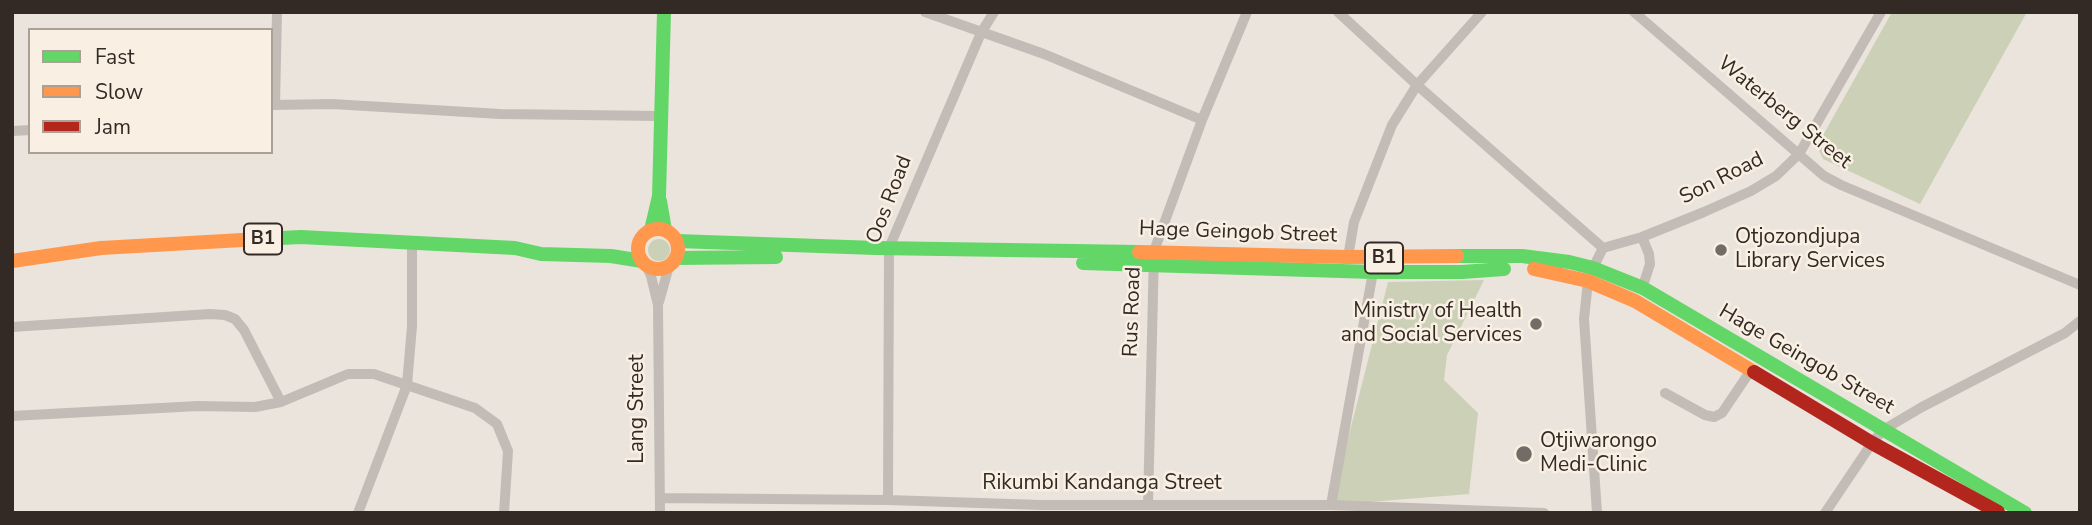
<!DOCTYPE html>
<html>
<head>
<meta charset="utf-8">
<style>
  body { margin:0 }
  #map { position:relative; width:2092px; height:525px; overflow:hidden; background:#ebe4dc; font-family:"Nunito Sans",sans-serif }
  canvas { display:block }
  .frame { position:absolute; inset:0; border:14px solid #332a25; pointer-events:none }
  .legend { position:absolute; left:28px; top:28px; width:245px; height:126px; box-sizing:border-box; background:#f9efe2; border:2px solid #aaa096; margin:0; padding:9px 12px; list-style:none; font-size:21px; color:#332a25 }
  .legend li { display:flex; align-items:center; gap:14px; height:35px }
  .legend b { width:35px; border:2px solid #aaa096 }
</style>
</head>
<body>
<div id="map">
<canvas width="2092" height="525"></canvas>
<div class="frame"></div>
<ul class="legend">
<li><b style="height:9px;background:#63d668"></b>Fast</li>
<li><b style="height:9px;background:#ff974d"></b>Slow</li>
<li><b style="height:9px;background:#b3261e"></b>Jam</li>
</ul>
</div>
<script>
const c = document.querySelector('canvas').getContext('2d');
c.lineJoin = 'round';
function paint(path, color) { c.fillStyle = color; c.fill(path, 'evenodd'); }
const toPath = rows => new Path2D(rows.map(r => 'M' + r).join(''));
function trace(path, color, width, dash) { c.strokeStyle = color; c.lineWidth = width; c.lineCap = dash ? 'butt' : 'round'; c.setLineDash(dash || []); c.stroke(path); }
function drawText(font, color, halo, rows, align = 'center') {
  c.font = font + ' "Nunito Sans",sans-serif'; c.lineWidth = 5; c.setLineDash([]); c.textBaseline = 'middle'; c.strokeStyle = halo; c.fillStyle = color; for (const [text, x, y, turn = 0] of rows) {
    c.save(); c.translate(x, y); c.rotate((+turn || 0) * Math.PI / 180); c.textAlign = isNaN(turn) ? turn : align; if (halo) c.strokeText(text, 0, 0); c.fillText(text, 0, 0); c.restore();
  }
}
paint(toPath([
  [1892,12,2027,12,1920,204,1823,159,1817,146],
  '648 250a11 11 0 1 1 22 0a11 11 0 1 1-22 0Z',
  [1484,280,1447,355,1444,380,1478,413,1469,494,1331,505,1388,282]
]), '#cbd0b6');
trace(toPath([
  [925,12,1044,54,1202,120],
  [1338,12,1417,85,1603,248],
  [1634,12,1824,176,1841,185,2080,285],
  [271,105,332,104,500,114,660,116],
  [275,105,277,12],
  [12,131,30,130],
  [1348,257,1354,222,1392,125,1417,85,1482,12],
  [646,265,651,276,658,305,660,513],
  [1642,289,1650,264,1649,254,1642,237],
  [659,302,669,266],
  [12,327,210,314,225,315,235,319,244,330,281,402],
  [1665,393,1705,415,1714,417,1722,413,1751,370],
  [12,416,198,406,255,407,281,402,348,374,374,374,475,408,497,424,508,451,504,513],
  [660,498,888,500,1041,505,1331,505,1544,513],
  [888,500,889,248,981,33,994,12],
  [1148,505,1154,251,1202,120,1247,12],
  [1331,505,1373,272],
  [358,513,407,385,412,326,412,241],
  [1597,513,1584,319,1588,281,1593,268,1603,248,1642,237,1704,212,1751,191,1776,176,1799,154,1881,12],
  [1825,513,1872,443,1883,430,1922,407,2065,333,2080,321]
]), '#c3bcb6', 10);
trace(toPath([
  [660,201,665,230],
  [651,230,659,196,664,12],
  [260,239,301,237,515,248,541,254,611,256,642,261],
  [677,241,876,248,1139,252],
  [1457,256,1522,256,1569,262,1593,268,1643,288,2025,513],
  [676,258,776,257],
  [1083,263,1373,272,1462,272,1504,269]
]), '#63d668', 14);
trace(toPath([
  '638 249a20 20 0 1 1 40 0a20 20 0 1 1-40 0Z',
  [1139,252,1348,257,1457,256],
  [12,261,101,248,260,239],
  [1534,269,1588,281,1635,301,1754,372]
]), '#ff974d', 14);
trace(toPath([
  [1754,372,1872,443,1998,512]
]), '#b3261e', 14);
for (const [x, y, r, color] of [
  [1721,250,7,"#736b65"],
  [1536,324,7,"#736b65"],
  [1524,454,9,"#736b65"]
]) { const dot = new Path2D(); dot.arc(x, y, r, 0, 2 * Math.PI); c.fillStyle = color; c.fill(dot); trace(dot, '#f9efe2', 2.5); }
for (const [x, y, w] of [
  [263,239,38],
  [1384,258,38]
]) { const box = new Path2D(); box.roundRect(x - w / 2, y - 15.5, w, 31, 5); c.fillStyle = '#f9efe2'; c.fill(box); trace(box, '#332a25', 2); }
drawText('bold 19px', '#332a25', null, [
  ["B1",263,239],
  ["B1",1384,258]
]);
drawText('21px', '#332a25', '#f9efe2', [
  ["Waterberg Street",1784,113,39],
  ["Son Road",1722,179,-27],
  ["Oos Road",890,200,-69],
  ["Hage Geingob Street",1238,233,2],
  ["Rus Road",1133,312,-88],
  ["Hage Geingob Street",1806,360,30],
  ["Lang Street",638,409,-90],
  ["Rikumbi Kandanga Street",1102,484]
]);
drawText('21px', '#332a25', '#f9efe2', [
  ["Otjozondjupa",1735,238],
  ["Library Services",1735,262],
  ["Ministry of Health",1522,312,"right"],
  ["and Social Services",1522,336,"right"],
  ["Otjiwarongo",1540,442],
  ["Medi-Clinic",1540,466]
], 'left');
</script>
</body>
</html>
